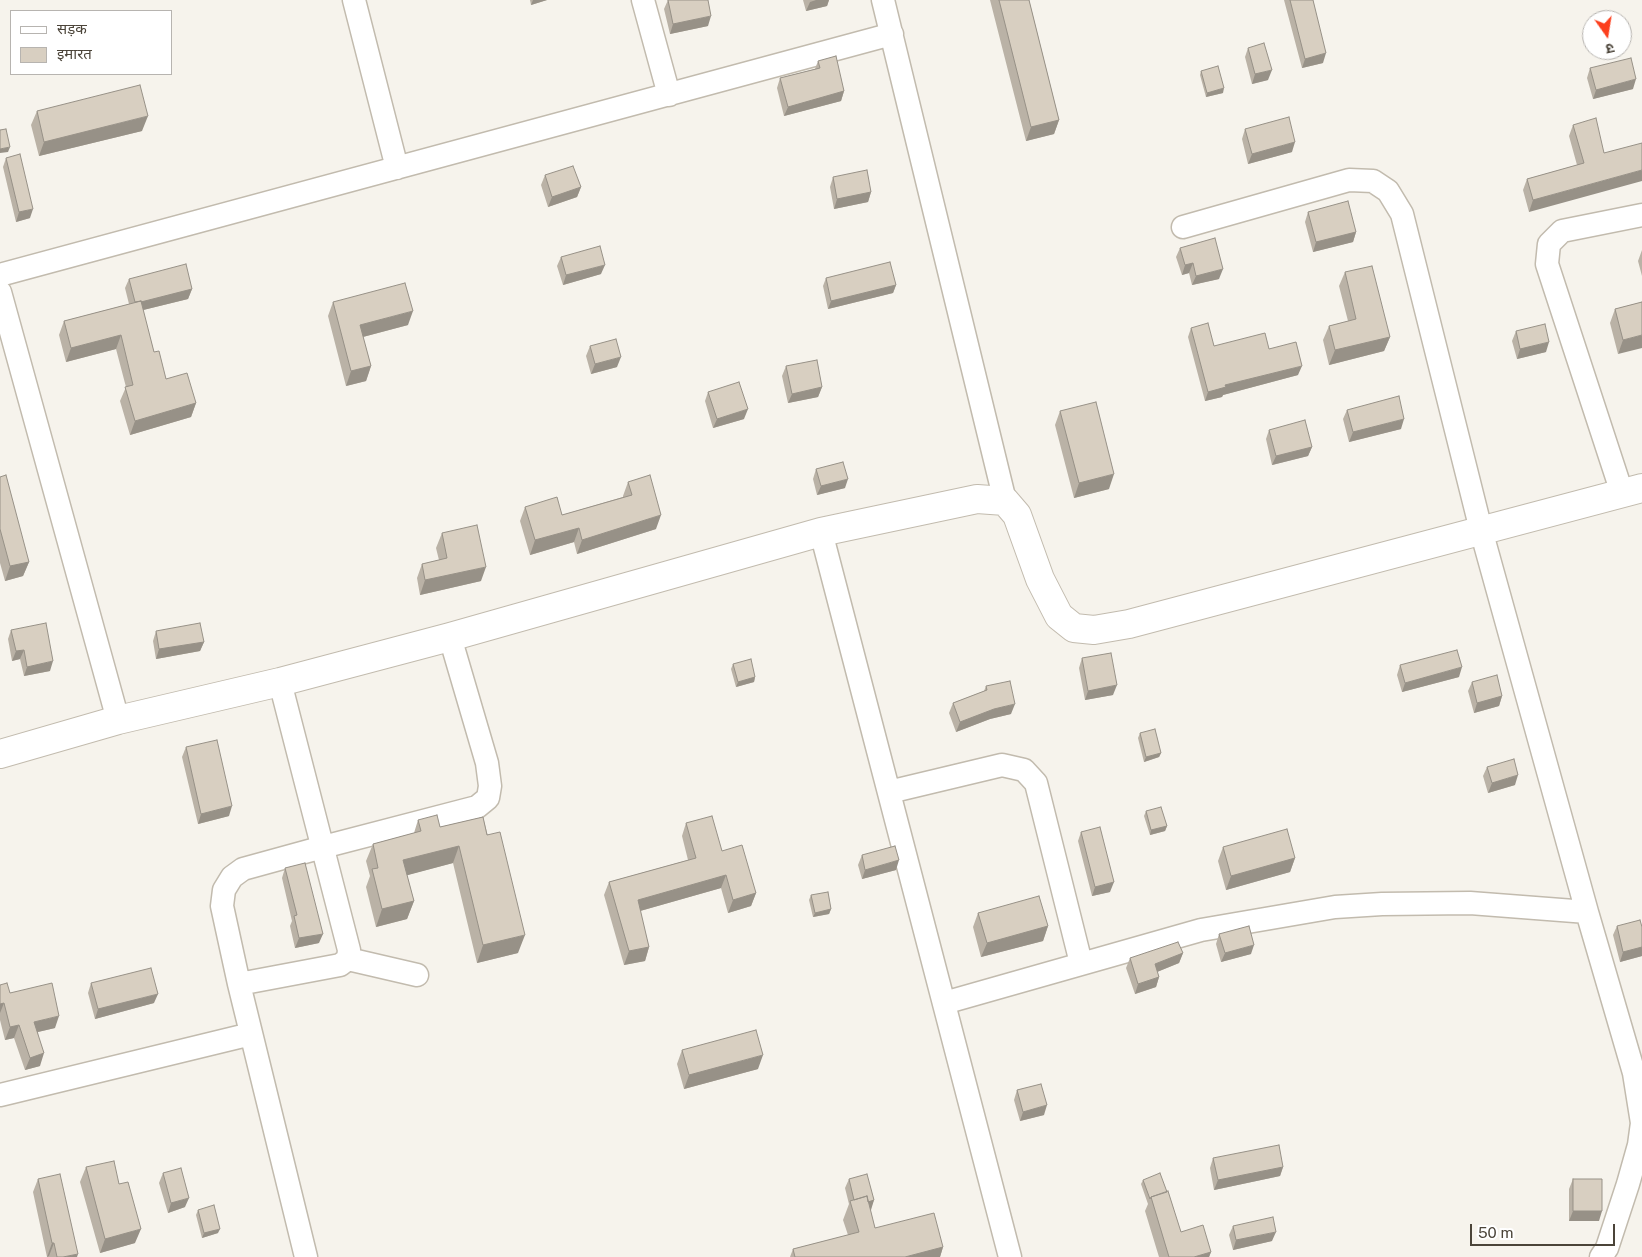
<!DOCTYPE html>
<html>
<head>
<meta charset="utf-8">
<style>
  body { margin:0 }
  #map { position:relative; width:1642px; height:1257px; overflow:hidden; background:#f6f3ec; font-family:"Public Sans","Noto Sans Devanagari",sans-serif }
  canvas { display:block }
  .legend { position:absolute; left:10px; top:10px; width:162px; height:65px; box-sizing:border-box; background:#fff; border:1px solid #b7b4b0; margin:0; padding:6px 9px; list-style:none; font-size:15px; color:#4b4439 }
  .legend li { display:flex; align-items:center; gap:10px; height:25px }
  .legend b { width:25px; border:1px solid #b7b4b0 }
  .north { position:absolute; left:1582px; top:10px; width:50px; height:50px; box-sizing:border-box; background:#fff; border:1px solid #b7b4b0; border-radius:50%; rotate:167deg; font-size:14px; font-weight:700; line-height:20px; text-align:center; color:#4b4439 }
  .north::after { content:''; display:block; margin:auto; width:18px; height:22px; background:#fc3f1d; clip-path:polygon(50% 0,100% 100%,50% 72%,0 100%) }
  .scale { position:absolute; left:1470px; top:1224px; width:145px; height:22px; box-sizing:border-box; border:2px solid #4b4439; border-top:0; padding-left:6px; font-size:15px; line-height:18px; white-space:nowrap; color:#4b4439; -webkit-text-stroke:4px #fff; paint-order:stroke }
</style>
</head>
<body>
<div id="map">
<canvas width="1642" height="1257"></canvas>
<ul class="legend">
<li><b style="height:6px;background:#fff"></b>सड़क</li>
<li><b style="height:14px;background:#d8cfc1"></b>इमारत</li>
</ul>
<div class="north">उ</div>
<div class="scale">50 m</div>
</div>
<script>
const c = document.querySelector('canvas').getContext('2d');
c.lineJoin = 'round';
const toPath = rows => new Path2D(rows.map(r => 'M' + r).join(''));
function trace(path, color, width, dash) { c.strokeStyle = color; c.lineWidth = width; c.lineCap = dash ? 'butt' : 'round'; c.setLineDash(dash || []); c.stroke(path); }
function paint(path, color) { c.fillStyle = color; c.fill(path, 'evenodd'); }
const minor = toPath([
  [354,0,397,168],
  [643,0,669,95],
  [883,0,1005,501],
  [0,275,892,34],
  [0,292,118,720],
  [1622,493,1547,264,1549,244,1562,231,1642,215],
  [821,532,1010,1257],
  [889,792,1002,765,1024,770,1036,783,1081,963],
  [1587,912,1634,1073,1642,1123,1639,1145,1628,1184,1607,1248,1601,1257],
  [348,959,417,975],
  [239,984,340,965,348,959,349,950,280,682],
  [944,1003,1201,930,1335,907,1382,904,1470,903,1587,912,1481,530,1402,214,1388,191,1373,181,1349,180,1183,227],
  [0,1095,251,1034],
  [306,1257,239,984,222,906,224,890,232,877,243,869,323,847,477,807,488,798,490,786,487,763,450,637]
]);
const tertiary = toPath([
  [0,754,118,720,280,682,450,637,821,532,977,499,1005,501,1017,515,1040,579,1059,616,1074,628,1094,630,1129,624,1642,488]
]);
trace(minor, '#c2bbae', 25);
trace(tertiary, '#c2bbae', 30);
trace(minor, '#fff', 22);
trace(tertiary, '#fff', 28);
paint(toPath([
  [530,0,547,0,531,5],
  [668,0,708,26,670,34,664,9],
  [803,0,829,0,827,6,806,11],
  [990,0,1029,0,1059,120,1054,134,1026,141],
  [1284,0,1313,0,1323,63,1302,68],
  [1248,48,1268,80,1252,84,1245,57],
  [818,61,844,91,841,101,784,116,777,88,780,78,815,69],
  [1590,68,1633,89,1593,99,1587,78],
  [1201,71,1223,93,1206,97,1200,75],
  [37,111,142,131,39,156,31,125],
  [1573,125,1604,153,1529,212,1523,190,1527,179,1577,165,1569,136],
  [1245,129,1292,152,1248,164,1242,139],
  [6,158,30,218,16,222,3,167],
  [545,175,581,187,577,197,548,207,541,185],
  [833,177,871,192,868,202,834,209,830,187],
  [1308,212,1356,232,1353,242,1313,252,1305,222],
  [1180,248,1219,279,1192,285,1189,273,1182,275,1176,257],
  [1642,250,1642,276,1638,261],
  [561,257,601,274,563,285,557,266],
  [1345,272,1390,337,1384,351,1329,365,1323,340,1329,326,1348,321,1339,286],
  [826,278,896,285,893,293,828,309,823,286],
  [129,279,192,289,188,299,143,310,154,352,166,379,196,403,191,417,130,435,120,401,126,387,116,349,66,362,59,335,64,321,129,304,125,288],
  [333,302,408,325,363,337,371,366,366,381,346,386,328,316],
  [1642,302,1618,354,1610,323,1615,309],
  [1191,328,1214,346,1269,349,1298,375,1223,395,1222,397,1205,401,1188,337],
  [1516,331,1546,352,1517,359,1512,341],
  [590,346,617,367,591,374,586,356],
  [786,366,822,387,818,397,788,403,782,376],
  [708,392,744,419,713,428,705,401],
  [1347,410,1401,429,1349,442,1343,419],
  [1060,411,1109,489,1074,498,1055,425],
  [1269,430,1312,447,1308,456,1272,465,1266,439],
  [816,469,845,488,817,495,813,479],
  [0,477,29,562,23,576,5,581,0,563],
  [628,482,656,529,577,554,574,542,530,555,520,521,525,507,562,515,623,497,623,496],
  [442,533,481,581,420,595,417,578,422,564,439,560,436,548],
  [11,630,50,671,24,676,20,659,12,661,8,639],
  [156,631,204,642,200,651,156,659,153,641],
  [1082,658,1113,695,1085,700,1079,668],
  [733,664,755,677,754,682,736,687,731,669],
  [1400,665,1459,677,1402,692,1397,675],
  [1472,682,1502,696,1499,706,1474,713,1468,691],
  [986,686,1011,714,990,719,956,732,949,713,953,703,984,691],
  [1140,733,1161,753,1159,757,1144,762,1138,738],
  [186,747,229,816,198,824,182,757],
  [1487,767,1515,785,1488,793,1483,776],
  [1146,811,1167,826,1165,831,1150,835,1144,816],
  [483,817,518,953,477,963,453,863,407,875,414,901,407,919,376,927,366,887,370,876,366,861,373,844,414,833,418,820,440,827],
  [686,823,722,851,756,893,751,906,728,913,721,888,640,911,649,947,645,961,624,965,604,895,609,882,688,860,682,836],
  [1081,832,1110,892,1092,896,1078,841],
  [1223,847,1295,858,1290,872,1226,890,1218,861],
  [862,855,896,870,862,879,858,865],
  [285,868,319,943,295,948,290,926,292,921,282,878],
  [811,895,831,909,829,914,813,917,809,900],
  [978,913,1048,926,1043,941,981,957,973,927],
  [1617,926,1642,927,1642,956,1620,962,1613,935],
  [1219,934,1251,954,1221,962,1216,944],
  [1183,953,1179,963,1157,972,1159,977,1156,987,1135,994,1126,968,1130,958],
  [91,983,154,1003,95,1019,88,993],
  [0,985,10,993,55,1028,38,1032,40,1066,25,1070,14,1038,5,1040,0,1020],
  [682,1050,758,1069,684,1089,677,1064],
  [1017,1090,1044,1115,1020,1121,1014,1100],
  [1213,1158,1283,1167,1280,1176,1214,1190,1210,1168],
  [86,1167,119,1184,135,1243,100,1253,80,1182],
  [163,1173,185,1207,168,1213,159,1183],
  [38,1179,77,1257,47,1257,33,1192],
  [849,1179,874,1200,870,1210,875,1228,943,1247,940,1257,790,1257,793,1249,848,1235,843,1220,849,1204,845,1188],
  [1573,1179,1599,1221,1569,1221,1569,1189],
  [1143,1180,1181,1232,1211,1252,1209,1257,1159,1257,1145,1211,1148,1204,1141,1184],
  [198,1210,218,1233,202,1238,196,1215],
  [1233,1226,1272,1241,1233,1250,1229,1235]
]), '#bab2a6');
paint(toPath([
  [533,0,547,0,531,5],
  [816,0,829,0,827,6,806,11,810,2],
  [711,16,708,26,670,34,673,24],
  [1326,53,1323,63,1302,68,1305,59],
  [1272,70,1268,80,1252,84,1255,74],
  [1636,79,1633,89,1593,99,1596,90],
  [1224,88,1223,93,1206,97,1207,93],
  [844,91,841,101,784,116,788,107],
  [148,116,142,131,39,156,44,142],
  [1059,120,1054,134,1026,141,1031,127],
  [1295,142,1292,152,1248,164,1252,154],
  [10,147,8,152,0,153,0,149],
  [1642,170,1642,181,1529,212,1533,200],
  [581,187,577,197,548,207,552,197],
  [871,192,868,202,834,209,837,199],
  [33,209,30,218,16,222,19,212],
  [1356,232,1353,242,1313,252,1316,242],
  [1193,263,1189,273,1182,275,1185,265],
  [605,265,601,274,563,285,566,275],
  [1223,269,1219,279,1192,285,1196,276],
  [896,285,893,293,828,309,831,301],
  [192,289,188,299,131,313,135,303],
  [413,311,408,325,355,339,360,325],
  [121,335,116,349,66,362,71,348],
  [1642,335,1642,348,1618,354,1623,340],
  [1390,337,1384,351,1329,365,1335,350],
  [1549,342,1546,352,1517,359,1520,349],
  [621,357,617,367,591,374,595,364],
  [371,366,366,381,346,386,351,371],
  [1302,366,1298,375,1223,395,1222,397,1205,401,1208,392,1225,385],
  [822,387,818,397,788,403,792,394],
  [196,403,191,417,130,435,135,421],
  [748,409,744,419,713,428,717,419],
  [1404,419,1401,429,1349,442,1353,432],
  [1312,447,1308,456,1272,465,1276,456],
  [1114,474,1109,489,1074,498,1079,483],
  [848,479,845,488,817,495,821,486],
  [661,515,656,529,577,554,582,540],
  [579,528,574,542,530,555,535,540],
  [29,562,23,576,5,581,10,566],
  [486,567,481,581,420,595,425,580],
  [204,642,200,651,156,659,159,649],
  [24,650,20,659,12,661,16,651],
  [53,661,50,671,24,676,27,667],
  [1462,667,1459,677,1402,692,1405,683],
  [755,677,754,682,736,687,738,682],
  [1117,685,1113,695,1085,700,1088,691],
  [1502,696,1499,706,1474,713,1477,703],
  [1015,704,1011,714,990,719,956,732,960,722,994,709],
  [1161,753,1159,757,1144,762,1146,757],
  [1518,775,1515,785,1488,793,1492,783],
  [232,806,229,816,198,824,201,814],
  [1167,826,1165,831,1150,835,1151,830],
  [459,846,453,863,397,878,403,860],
  [1295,858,1290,872,1226,890,1231,876],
  [899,860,896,870,862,879,865,870],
  [726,875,721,888,633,913,638,900],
  [1114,882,1110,892,1092,896,1095,887],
  [756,893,751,906,728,913,733,900],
  [414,901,407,919,376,927,382,909],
  [831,909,829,914,813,917,815,913],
  [1048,926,1043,941,981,957,987,943],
  [323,934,319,943,295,948,299,938],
  [525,935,518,953,477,963,483,945],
  [1254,945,1251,954,1221,962,1225,953],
  [649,947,645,961,624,965,629,951],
  [1642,947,1642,956,1620,962,1623,952],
  [1183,953,1179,963,1152,974,1155,964],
  [1159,977,1156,987,1135,994,1138,984],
  [158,994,154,1003,95,1019,98,1009],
  [4,1003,0,1013,0,1004],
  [59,1016,55,1028,29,1034,34,1022],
  [19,1025,14,1038,5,1040,10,1027],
  [44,1053,40,1066,25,1070,30,1058],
  [763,1055,758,1069,684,1089,689,1075],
  [1047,1105,1044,1115,1020,1121,1023,1112],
  [1283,1167,1280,1176,1214,1190,1218,1180],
  [189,1198,185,1207,168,1213,171,1203],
  [874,1200,871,1210,854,1214,856,1205],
  [1573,1211,1602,1211,1599,1221,1569,1221],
  [141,1229,135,1243,100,1253,105,1239],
  [220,1229,218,1233,202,1238,204,1233],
  [1276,1232,1272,1241,1233,1250,1236,1240],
  [52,1243,54,1243,49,1256,47,1257],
  [943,1247,940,1257,905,1257],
  [1211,1252,1209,1257,1194,1257],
  [78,1254,77,1257,63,1257]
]), '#979187');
const building = toPath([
  [668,0,708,0,711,16,673,24,668,0],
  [999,0,1029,0,1059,120,1031,127,999,0],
  [1290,0,1313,0,1326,53,1305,59,1290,0],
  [1264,43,1272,70,1255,74,1248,48,1264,43],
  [836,56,844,91,788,107,780,78,820,68,818,61,836,56],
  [1631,58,1636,79,1596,90,1590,68,1631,58],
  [1218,66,1224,88,1207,93,1201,71,1218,66],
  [140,85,148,116,44,142,37,111,140,85],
  [1289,117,1295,142,1252,154,1245,129,1289,117],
  [1596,118,1604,153,1642,143,1642,170,1533,200,1527,179,1584,163,1573,125,1596,118],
  [6,129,10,147,0,149,0,130,6,129],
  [20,154,33,209,19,212,6,158,20,154],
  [573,166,581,187,552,197,545,175,573,166],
  [867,170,871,192,837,199,833,177,867,170],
  [1348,201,1356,232,1316,242,1308,212,1348,201],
  [1215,238,1223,269,1196,276,1193,263,1185,265,1180,248,1215,238],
  [600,246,605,265,566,275,561,257,600,246],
  [890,262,896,285,831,301,826,278,890,262],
  [186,264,192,289,141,302,141,301,135,302,129,279,186,264],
  [1372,266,1390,337,1335,350,1329,326,1356,319,1345,272,1372,266],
  [405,283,413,311,360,325,371,366,351,371,333,302,405,283],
  [141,301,154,352,159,351,166,379,187,373,196,403,135,421,125,387,133,385,121,335,71,348,64,321,141,301],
  [1642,302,1642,335,1623,340,1615,309,1642,302],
  [1208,323,1214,346,1265,333,1269,349,1296,342,1302,366,1225,385,1226,387,1208,392,1191,328,1208,323],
  [1545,324,1549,342,1520,349,1516,331,1545,324],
  [616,339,621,357,595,364,590,346,616,339],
  [817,360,822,387,792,394,786,366,817,360],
  [739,382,748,409,717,419,708,392,739,382],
  [1399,396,1404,419,1353,432,1347,410,1399,396],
  [1096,402,1114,474,1079,483,1060,411,1096,402],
  [1305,420,1312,447,1276,456,1269,430,1305,420],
  [843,462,848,479,821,486,816,469,843,462],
  [6,475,29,562,10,566,0,529,0,477,6,475],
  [650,475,661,515,582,540,579,528,535,540,525,507,557,497,562,515,632,495,628,482,650,475],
  [477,525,486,567,425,580,422,564,447,558,442,533,477,525],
  [46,623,53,661,27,667,24,650,16,651,11,630,46,623],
  [200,623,204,642,159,649,156,631,200,623],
  [1457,650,1462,667,1405,683,1400,665,1457,650],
  [1111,653,1117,685,1088,691,1082,658,1111,653],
  [751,659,755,677,738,682,733,664,751,659],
  [1497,675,1502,696,1477,703,1472,682,1497,675],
  [1010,681,1015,704,994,709,960,722,953,703,987,690,986,686,1010,681],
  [1155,729,1161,753,1146,757,1140,733,1155,729],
  [217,740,232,806,201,814,186,747,217,740],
  [1514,759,1518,775,1492,783,1487,767,1514,759],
  [1161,807,1167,826,1151,830,1146,811,1161,807],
  [437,815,440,827,483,817,487,835,500,832,525,935,483,945,459,846,403,860,414,901,382,909,372,869,378,868,373,844,421,831,418,820,437,815],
  [712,816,722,851,742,845,756,893,733,900,726,875,638,900,649,947,629,951,609,882,696,858,686,823,712,816],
  [1100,827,1114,882,1095,887,1081,832,1100,827],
  [1287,829,1295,858,1231,876,1223,847,1287,829],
  [895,846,899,860,865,870,862,855,895,846],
  [305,863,323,934,299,938,294,916,297,915,285,868,305,863],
  [828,892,831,909,815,913,811,895,828,892],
  [1039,896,1048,926,987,943,978,913,1039,896],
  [1640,920,1642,927,1642,947,1623,952,1617,926,1640,920],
  [1249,926,1254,945,1225,953,1219,934,1249,926],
  [1178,942,1183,953,1155,964,1159,977,1138,984,1130,958,1178,942],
  [151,968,158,994,98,1009,91,983,151,968],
  [7,983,10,993,52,983,59,1016,34,1022,44,1053,30,1058,19,1025,10,1027,4,1003,0,1004,0,985,7,983],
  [756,1030,763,1055,689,1075,682,1050,756,1030],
  [1041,1084,1047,1105,1023,1112,1017,1090,1041,1084],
  [1279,1145,1283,1167,1218,1180,1213,1158,1279,1145],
  [114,1161,119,1184,128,1182,141,1229,105,1239,86,1167,114,1161],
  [181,1168,189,1198,171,1203,163,1173,181,1168],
  [1160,1173,1167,1192,1151,1197,1150,1199,1143,1180,1160,1173],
  [60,1174,78,1254,63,1257,57,1257,54,1243,52,1243,38,1179,60,1174],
  [867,1174,874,1200,868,1202,867,1196,854,1200,849,1179,867,1174],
  [1573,1179,1602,1179,1602,1211,1573,1211,1573,1179],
  [1168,1191,1181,1232,1203,1225,1211,1252,1194,1257,1169,1257,1151,1197,1168,1191],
  [867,1196,875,1228,934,1213,943,1247,905,1257,795,1257,793,1249,859,1232,850,1201,867,1196],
  [214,1205,220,1229,204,1233,198,1210,214,1205],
  [1273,1217,1276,1232,1236,1240,1233,1226,1273,1217]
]);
paint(building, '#d8cfc1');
trace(building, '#979187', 1);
</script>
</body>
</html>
